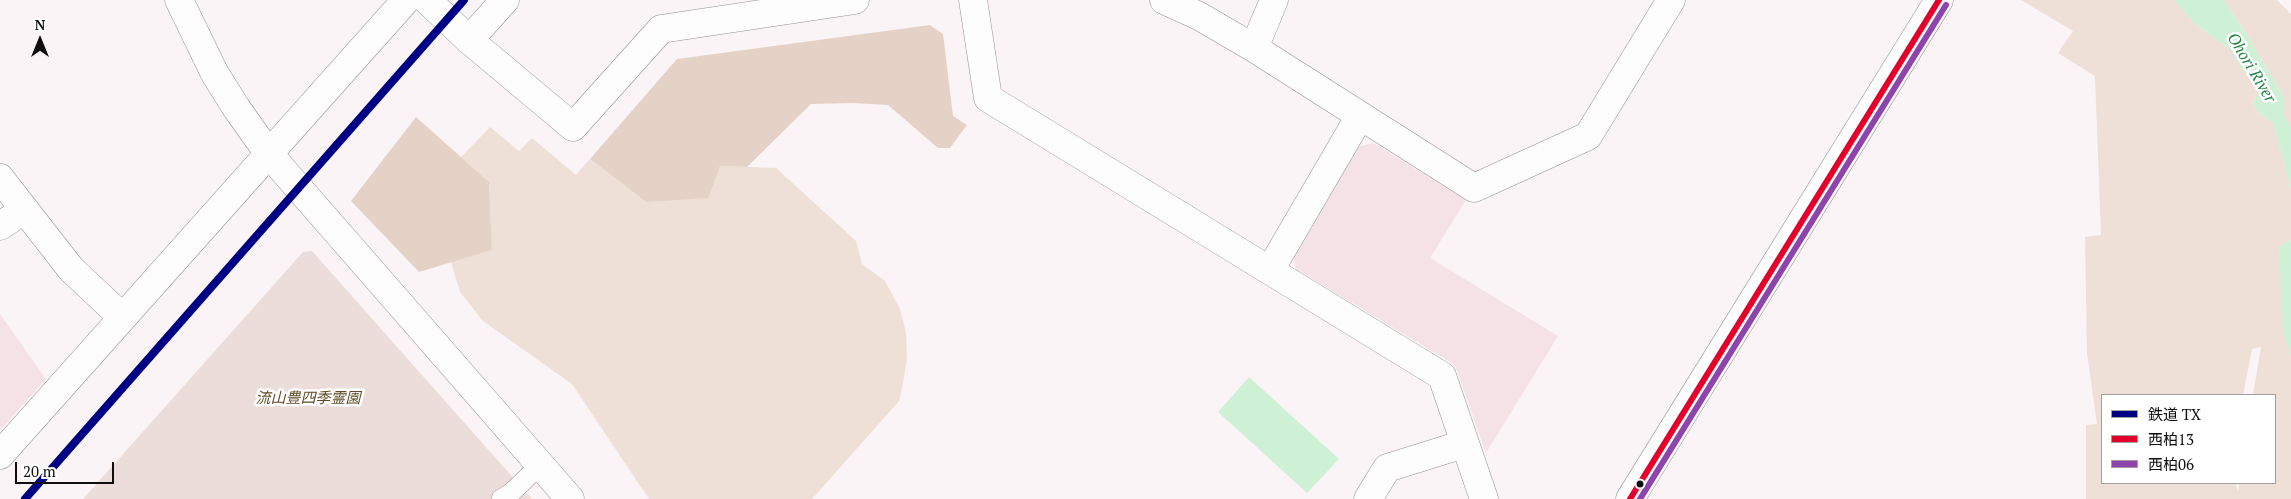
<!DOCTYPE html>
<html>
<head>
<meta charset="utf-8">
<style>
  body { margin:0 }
  #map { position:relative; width:2291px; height:499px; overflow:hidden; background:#faf4f6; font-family:"PT Serif","Noto Sans JP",serif }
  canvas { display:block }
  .legend { position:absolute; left:2101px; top:394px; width:175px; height:90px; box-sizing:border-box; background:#fff; border:1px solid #9f9f9f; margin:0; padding:6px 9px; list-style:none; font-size:15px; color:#0e0e0e }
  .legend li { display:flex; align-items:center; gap:10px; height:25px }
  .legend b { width:25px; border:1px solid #9f9f9f }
  .north { position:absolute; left:15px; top:15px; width:50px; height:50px; -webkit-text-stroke:4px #fff; paint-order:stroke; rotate:0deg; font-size:14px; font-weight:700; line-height:20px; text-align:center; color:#0e0e0e }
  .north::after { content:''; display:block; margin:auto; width:18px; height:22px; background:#0e0e0e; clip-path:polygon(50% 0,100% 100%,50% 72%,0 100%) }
  .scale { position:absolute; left:15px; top:462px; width:99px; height:22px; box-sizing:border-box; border:2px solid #0e0e0e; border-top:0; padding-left:6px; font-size:15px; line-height:18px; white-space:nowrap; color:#0e0e0e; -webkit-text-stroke:4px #fff; paint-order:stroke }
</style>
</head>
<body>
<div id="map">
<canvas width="2291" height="499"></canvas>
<ul class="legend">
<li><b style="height:6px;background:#000084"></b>鉄道 TX</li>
<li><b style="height:6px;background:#e4002b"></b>西柏13</li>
<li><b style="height:6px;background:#8e44ad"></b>西柏06</li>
</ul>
<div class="north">N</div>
<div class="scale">20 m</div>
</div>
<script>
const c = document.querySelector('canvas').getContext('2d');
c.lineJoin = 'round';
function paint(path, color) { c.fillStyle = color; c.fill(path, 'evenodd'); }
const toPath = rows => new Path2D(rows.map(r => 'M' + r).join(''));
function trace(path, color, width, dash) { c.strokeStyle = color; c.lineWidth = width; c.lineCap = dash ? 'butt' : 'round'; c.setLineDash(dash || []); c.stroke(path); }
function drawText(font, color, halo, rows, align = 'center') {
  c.font = font + ' "PT Serif","Noto Sans JP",serif'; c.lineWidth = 5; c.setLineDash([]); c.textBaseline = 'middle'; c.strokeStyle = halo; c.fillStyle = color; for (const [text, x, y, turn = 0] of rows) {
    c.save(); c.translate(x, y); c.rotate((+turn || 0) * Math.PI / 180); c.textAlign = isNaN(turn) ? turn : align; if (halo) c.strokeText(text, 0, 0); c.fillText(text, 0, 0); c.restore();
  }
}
paint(toPath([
  [1373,143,1466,200,1430,258,1558,336,1486,453,1455,365,1296,269,1293,255,1357,147],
  [0,314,46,379,0,430]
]), '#f5e2e6');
paint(toPath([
  [2021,0,2174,0,2194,23,2230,50,2259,93,2252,103,2257,111,2273,123,2291,189,2291,240,2279,246,2291,356,2291,499,2086,499,2086,425,2097,424,2087,353,2085,237,2101,235,2095,76,2058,53,2073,31],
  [2261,347,2253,395,2275,395,2275,483,2239,483,2238,492,2236,483,2102,483,2102,395,2243,395,2252,349],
  [2223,0,2277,0,2291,14,2291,128,2284,115,2284,97,2243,29],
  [490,127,519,151,532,138,576,175,590,159,646,202,720,166,776,168,856,241,862,264,885,281,900,309,906,333,907,358,902,389,899,401,812,499,649,499,572,384,483,321,460,292,451,262,492,250,489,182,461,157]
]), '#eedfd7');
paint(toPath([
  [930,25,943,34,953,116,967,125,950,148,938,148,888,105,853,103,811,104,747,167,720,166,708,198,646,202,590,159,677,59],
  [416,117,489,182,492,250,419,272,351,201]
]), '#e5d2c6');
paint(toPath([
  [312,251,532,499,83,499,303,252]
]), '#ebddda');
paint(toPath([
  [2174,0,2223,0,2243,29,2284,97,2284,115,2291,128,2291,189,2273,123,2257,111,2252,103,2259,93,2248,75,2242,70,2230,50,2194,23],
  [2291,240,2291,356,2283,333,2279,246],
  [1249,377,1339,459,1307,493,1218,412]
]), '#cef1d6');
const service = toPath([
  [501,499,511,493,539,466]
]);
const minor = toPath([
  [427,0,469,40,573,127,661,29,855,0],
  [973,0,988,98,1442,376,1484,499],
  [1164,0,1199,16,1254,48,1474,188,1588,136,1671,0],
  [469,40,505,0],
  [1254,48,1274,0],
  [0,178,71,269,122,317],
  [0,226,24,210],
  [1270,270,1360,116],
  [0,455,406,0],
  [1368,499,1387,468,1464,444]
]);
const tertiary = toPath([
  [179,0,215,74,237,109,269,154,570,499],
  [1630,499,1939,0]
]);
trace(service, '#949292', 20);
trace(minor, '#949292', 29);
trace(tertiary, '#949292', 29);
trace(service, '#fefdfe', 19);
trace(minor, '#fefdfe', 28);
trace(tertiary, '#fefdfe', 28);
trace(toPath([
  [1630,499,1939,0]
]), '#e4002b', 6);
trace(toPath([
  [1640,499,1946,5]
]), '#8e44ad', 6);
trace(toPath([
  [25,499,464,0]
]), '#000084', 8);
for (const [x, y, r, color] of [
  [1640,484,4.5,"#0e0e0e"]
]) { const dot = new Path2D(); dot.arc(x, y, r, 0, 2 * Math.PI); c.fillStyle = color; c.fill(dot); trace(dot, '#fff', 2); }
drawText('italic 15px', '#5f4d25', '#fff', [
  ["流山豊四季霊園",308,399]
]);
drawText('italic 16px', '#238643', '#fff', [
  ["Ohori River",2251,68,59]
]);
</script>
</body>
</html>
